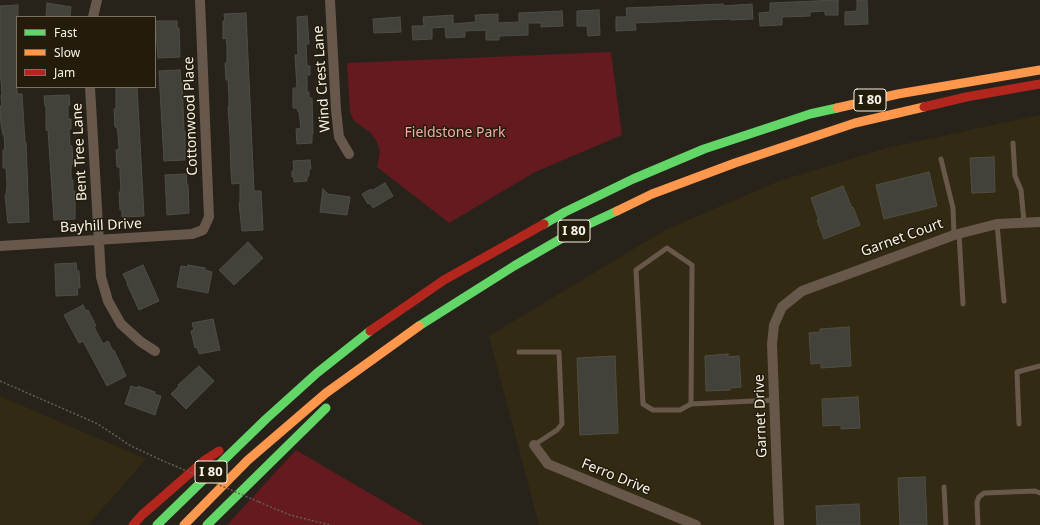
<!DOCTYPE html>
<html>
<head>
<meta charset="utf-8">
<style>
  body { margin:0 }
  #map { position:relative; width:1040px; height:525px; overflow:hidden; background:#27231a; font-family:"Noto Sans",sans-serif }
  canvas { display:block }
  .legend { position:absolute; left:16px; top:16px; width:140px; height:72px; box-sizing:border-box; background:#231c0b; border:1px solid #797264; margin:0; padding:5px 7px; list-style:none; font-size:12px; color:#f9f4ea }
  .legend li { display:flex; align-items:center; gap:8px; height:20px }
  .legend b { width:20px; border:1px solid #797264 }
</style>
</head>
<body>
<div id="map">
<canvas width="1040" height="525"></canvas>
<ul class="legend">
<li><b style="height:5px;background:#63d668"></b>Fast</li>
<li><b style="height:5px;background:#ff974d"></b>Slow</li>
<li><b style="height:5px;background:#b3261e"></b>Jam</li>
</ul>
</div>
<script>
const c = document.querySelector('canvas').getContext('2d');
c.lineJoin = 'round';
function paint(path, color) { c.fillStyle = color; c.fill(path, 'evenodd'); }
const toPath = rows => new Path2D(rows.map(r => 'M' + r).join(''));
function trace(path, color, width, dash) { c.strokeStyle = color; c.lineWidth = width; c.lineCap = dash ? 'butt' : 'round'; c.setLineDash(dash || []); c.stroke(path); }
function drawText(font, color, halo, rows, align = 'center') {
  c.font = font + ' "Noto Sans",sans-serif'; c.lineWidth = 3; c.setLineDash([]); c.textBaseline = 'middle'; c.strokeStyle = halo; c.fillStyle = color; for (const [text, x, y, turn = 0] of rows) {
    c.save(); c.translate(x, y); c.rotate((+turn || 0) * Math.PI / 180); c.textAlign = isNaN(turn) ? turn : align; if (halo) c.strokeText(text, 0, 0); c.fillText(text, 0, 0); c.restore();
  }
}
paint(toPath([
  [1040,115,1040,525,539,525,489,336,665,230,779,181,887,148],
  [0,396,146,459,88,525,0,525]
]), '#332a14');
paint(toPath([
  [611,52,622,135,535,172,449,223,377,167,380,151,377,142,371,133,354,121,350,112,347,63],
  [296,450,424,525,227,525]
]), '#641a1e');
const building = toPath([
  [838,0,838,15,825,15,825,11,810,12,810,16,782,17,782,25,760,26,759,13,770,12,770,3,838,0],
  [857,0,867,0,868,24,845,25,845,12,857,11,857,0],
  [47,3,71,7,70,16,46,17,47,3],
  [723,4,723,6,752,4,753,19,730,20,730,19,635,23,636,30,616,31,616,17,627,17,626,8,723,4],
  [18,5,17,94,22,94,25,142,26,142,29,222,8,223,5,195,6,195,7,184,6,168,3,168,3,150,5,150,4,135,3,135,1,124,0,106,2,106,1,95,2,95,1,80,0,80,0,6,18,5],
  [599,10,600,35,588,36,587,26,577,26,577,11,599,10],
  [562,11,563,26,541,27,541,23,528,23,528,35,499,36,499,40,486,40,486,30,465,31,465,37,446,38,445,27,432,28,432,39,413,40,412,26,424,26,423,17,453,15,453,24,476,22,475,15,498,14,498,23,519,22,519,13,562,11],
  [246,13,254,191,261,191,263,230,242,231,239,203,240,202,240,183,232,184,231,173,230,136,228,107,229,107,229,96,228,80,226,80,225,63,227,63,227,46,226,38,223,39,223,21,225,21,224,14,246,13],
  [307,16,309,44,306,44,307,66,310,66,310,75,307,75,307,92,309,92,309,98,312,98,313,134,312,134,312,143,297,144,296,129,301,128,299,112,298,112,297,108,293,108,293,88,297,88,295,55,298,55,297,17,307,16],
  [400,17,401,32,374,33,373,19,400,17],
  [155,21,177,21,177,28,179,28,180,57,158,58,155,21],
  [180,70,181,81,182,81,184,131,185,131,185,160,164,161,159,71,180,70],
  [116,87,137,87,144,216,122,217,122,210,120,210,119,192,121,192,120,174,120,167,117,167,116,150,119,149,118,134,117,127,115,127,114,109,116,109,116,87],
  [69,95,70,105,68,105,68,119,71,119,71,129,69,129,70,146,72,146,73,164,71,164,71,180,73,180,73,191,75,191,75,219,54,220,48,130,46,130,46,106,45,106,44,96,69,95],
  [994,157,995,192,972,193,970,158,994,157],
  [310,160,311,169,309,169,309,176,307,177,307,181,294,182,294,177,292,177,292,171,294,171,293,161,310,160],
  [929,172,937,206,884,219,876,185,929,172],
  [186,174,187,185,188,185,189,213,167,215,165,175,186,174],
  [385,183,393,196,373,208,370,203,368,204,362,194,371,189,371,191,385,183],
  [843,186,852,208,853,207,860,225,824,239,817,220,819,220,811,198,843,186],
  [323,189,328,194,350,197,347,215,320,212,323,189],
  [248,242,263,258,234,285,219,270,248,242],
  [76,263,77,271,79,271,80,288,77,288,78,295,56,296,55,264,76,263],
  [143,265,159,301,139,310,127,284,128,284,123,274,143,265],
  [188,265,205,268,205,270,212,272,208,293,177,287,181,266,188,267,188,265],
  [83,305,86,311,88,310,96,326,94,327,103,344,108,341,113,351,114,350,126,376,107,386,83,341,79,343,64,315,83,305],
  [213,319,220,350,199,354,197,347,195,348,191,331,194,330,192,323,213,319],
  [849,327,851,366,821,368,821,363,811,364,809,333,820,332,820,329,849,327],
  [728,354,728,357,739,356,741,387,730,388,730,390,706,391,705,356,728,354],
  [615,356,618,433,580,435,577,358,615,356],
  [199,366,214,381,186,409,171,394,179,386,178,385,199,366],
  [131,386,138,388,138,386,155,392,154,394,161,396,155,415,125,404,131,386],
  [858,397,860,428,841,429,841,425,823,426,822,399,858,397],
  [925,477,927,525,900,525,898,478,925,477],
  [859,504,860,525,817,525,816,506,859,504]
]);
paint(building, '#43423a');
trace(building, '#4f4e45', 1);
trace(toPath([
  [0,381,98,424,131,446,161,460],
  [259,502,290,515,330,525]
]), '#685e54', 1.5, [2, 2]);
trace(toPath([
  [1013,143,1015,176,1021,190,1024,222],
  [941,159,953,208,954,235],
  [997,224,1004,301],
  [959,233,963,304],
  [519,352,559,352,562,424,557,430,534,445],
  [691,404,680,410,653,410,643,404,636,270,667,248,692,265,691,404,774,400],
  [1019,424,1017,372,1040,366],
  [944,487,946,525],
  [978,525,977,502,979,497,984,493,1035,491,1040,493]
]), '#68584c', 5);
trace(toPath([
  [330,0,336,110,339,137,349,154],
  [93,17,97,0],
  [90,87,101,277,108,301,121,324,141,342,155,351],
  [0,246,192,234,203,230,209,217,200,0],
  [534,445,548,464,696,525],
  [779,525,772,344,774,325,782,307,802,291,954,235,997,224,1040,222]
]), '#68584c', 10);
trace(toPath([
  [544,224,565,212,633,179,704,149,810,114,837,108],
  [419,326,514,266,576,230,617,211],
  [157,525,266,419,317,373,370,331],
  [207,525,326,408]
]), '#63d668', 9);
trace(toPath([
  [837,108,898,94,1040,70],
  [617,211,652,194,735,163,855,123,924,107],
  [184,525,248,460,326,393,419,326]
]), '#ff974d', 9);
trace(toPath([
  [924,107,966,97,1040,84],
  [370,331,444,280,544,224],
  [133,525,142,515,205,460,219,451]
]), '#b3261e', 9);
trace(toPath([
  [161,460,259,502]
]), '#685e54', 1.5, [2, 2]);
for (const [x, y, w] of [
  [870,100,32],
  [574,231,32],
  [211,472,32]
]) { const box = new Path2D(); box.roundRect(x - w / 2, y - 11, w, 22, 3); c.fillStyle = '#231c0b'; c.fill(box); trace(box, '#f9f4ea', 1); }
drawText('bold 13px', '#f9f4ea', null, [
  ["I 80",870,100],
  ["I 80",574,231],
  ["I 80",211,472]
]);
drawText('14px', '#f9f4ea', '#231c0b', [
  ["Wind Crest Lane",322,79,-94],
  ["Cottonwood Place",191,116,-92],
  ["Bent Tree Lane",80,152,-93],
  ["Bayhill Drive",101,226,-3],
  ["Garnet Court",902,238,-20],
  ["Garnet Drive",761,416,-92],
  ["Ferro Drive",616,477,22]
]);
drawText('14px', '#f7aaa7', '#231c0b', [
  ["Fieldstone Park",455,133]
]);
</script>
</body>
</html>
